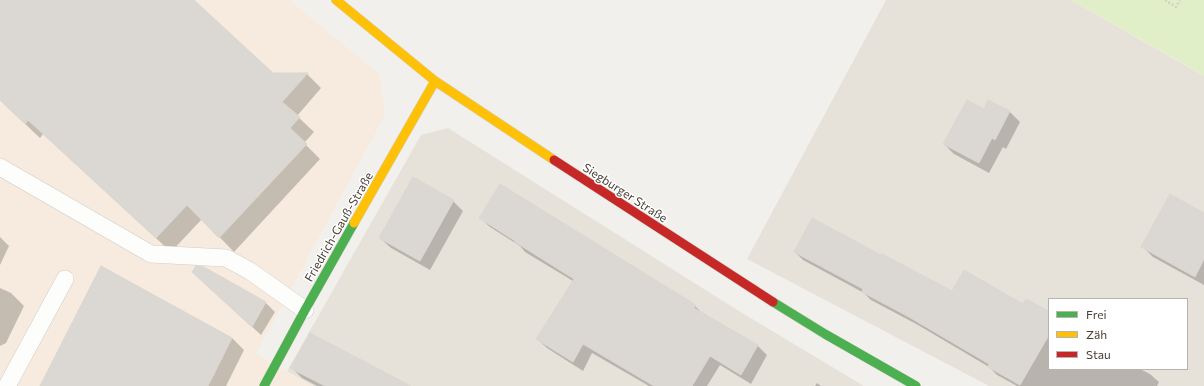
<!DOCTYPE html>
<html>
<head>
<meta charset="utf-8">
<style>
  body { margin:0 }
  #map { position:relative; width:1204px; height:386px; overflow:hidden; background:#f2f0ec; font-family:Commissioner,sans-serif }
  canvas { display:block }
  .legend { position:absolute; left:1048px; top:298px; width:140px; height:72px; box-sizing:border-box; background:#fff; border:1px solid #b7b3af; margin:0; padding:5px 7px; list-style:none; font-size:12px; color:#4a4136 }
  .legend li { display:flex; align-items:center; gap:8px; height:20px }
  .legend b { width:20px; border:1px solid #b7b3af }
</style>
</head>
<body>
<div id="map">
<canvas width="1204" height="386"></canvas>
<ul class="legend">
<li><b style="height:5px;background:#4caf50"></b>Frei</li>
<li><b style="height:5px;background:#ffc107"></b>Zäh</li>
<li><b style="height:5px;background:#c62828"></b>Stau</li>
</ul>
</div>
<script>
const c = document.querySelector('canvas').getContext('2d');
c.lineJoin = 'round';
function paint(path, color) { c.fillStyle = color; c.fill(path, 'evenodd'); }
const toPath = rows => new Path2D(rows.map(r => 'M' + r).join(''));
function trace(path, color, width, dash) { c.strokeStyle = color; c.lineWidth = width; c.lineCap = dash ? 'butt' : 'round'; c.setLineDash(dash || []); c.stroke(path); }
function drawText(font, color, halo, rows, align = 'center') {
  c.font = font + ' Commissioner,sans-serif'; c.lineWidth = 3; c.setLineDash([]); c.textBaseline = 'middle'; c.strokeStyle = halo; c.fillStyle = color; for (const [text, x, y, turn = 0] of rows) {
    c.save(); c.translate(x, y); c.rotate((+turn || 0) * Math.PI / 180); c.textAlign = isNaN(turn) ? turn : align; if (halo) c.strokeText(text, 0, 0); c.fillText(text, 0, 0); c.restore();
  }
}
paint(toPath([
  [886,0,1071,0,1204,76,1204,386,989,386,747,259],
  [1049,299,1187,299,1187,369,1049,369],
  [448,128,739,311,864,386,313,386,287,371,421,135]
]), '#e7e2d9');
paint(toPath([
  [0,0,289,0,379,74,385,115,256,354,313,386,0,386]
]), '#f6ebde');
paint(toPath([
  [1071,0,1204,0,1204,76,1184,64]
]), '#e1efc9');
paint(toPath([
  [0,0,192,0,272,74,307,74,321,88,297,116,314,132,304,143,320,159,234,252,202,219,171,252,43,134,40,138,0,100],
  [989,101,1010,112,1020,122,1006,149,1003,147,989,173,954,154,944,144,984,110],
  [453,201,463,211,430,270,391,248,380,238],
  [1204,214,1204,285,1153,257,1143,247],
  [480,218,695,306,702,313,758,346,767,355,751,384,720,365,707,386,649,386,592,353,583,371,547,348,537,339,573,281,525,252,520,246,490,227],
  [0,237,9,246,0,265],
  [795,252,881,256,952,292,1024,306,1049,313,1049,369,1140,369,1150,374,1159,382,1157,386,1017,386,997,375,989,367,918,325,871,300,864,293,803,260],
  [101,267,232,338,244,350,226,386,41,386],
  [202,281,265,302,275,312,261,335],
  [0,288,11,293,24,306,6,343,0,346],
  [292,368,398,386,317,386,302,378],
  [817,383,821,386,815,386]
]), '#0003');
const building = toPath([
  [0,0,194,0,273,73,308,73,282,102,300,117,290,128,307,144,219,238,187,205,156,238,28,120,25,124,0,100,0,0],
  [967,100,984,109,988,100,1010,111,995,140,992,138,979,163,943,144,967,100],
  [413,177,454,200,420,261,379,238,413,177],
  [500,184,696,305,694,308,758,345,741,375,710,356,692,386,654,386,583,344,573,362,536,339,574,279,515,242,515,241,479,218,500,184],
  [1170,194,1204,213,1204,259,1195,277,1141,247,1170,194],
  [812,218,881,255,882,254,952,291,964,270,1023,304,1026,299,1049,311,1049,335,1020,385,988,367,989,364,909,317,862,292,863,289,794,252,812,218],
  [101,266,232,338,208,386,40,386,101,266],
  [196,266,204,267,266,302,252,327,192,272,196,266],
  [310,333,411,386,325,386,290,368,310,333]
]);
paint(building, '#dbd7d2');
trace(building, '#dbd7d1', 1);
const lane = toPath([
  [0,167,151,254,226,258,250,271,305,310],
  [7,386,65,279]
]);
const fast = toPath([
  [773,302,825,334,916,386],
  [264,386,305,310,354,223]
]);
const slow = toPath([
  [336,0,435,81,554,160],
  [354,223,435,81]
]);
const jam = toPath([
  [554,160,773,302]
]);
trace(lane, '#d0cec9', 18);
trace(fast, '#d4cec3', 10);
trace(slow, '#d4cec3', 10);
trace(jam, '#d4cec3', 10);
trace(toPath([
  [1165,0,1176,7,1180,0]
]), '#d2d0ca', 2.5, [2, 2]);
trace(lane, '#fdfdfc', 17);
trace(fast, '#4caf50', 9);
trace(slow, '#ffc107', 9);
trace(jam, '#c62828', 9);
drawText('12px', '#4a4136', '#fff', [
  ["Siegburger Straße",625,193,33],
  ["Friedrich-Gauß-Straße",339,227,-60]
]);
</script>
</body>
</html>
